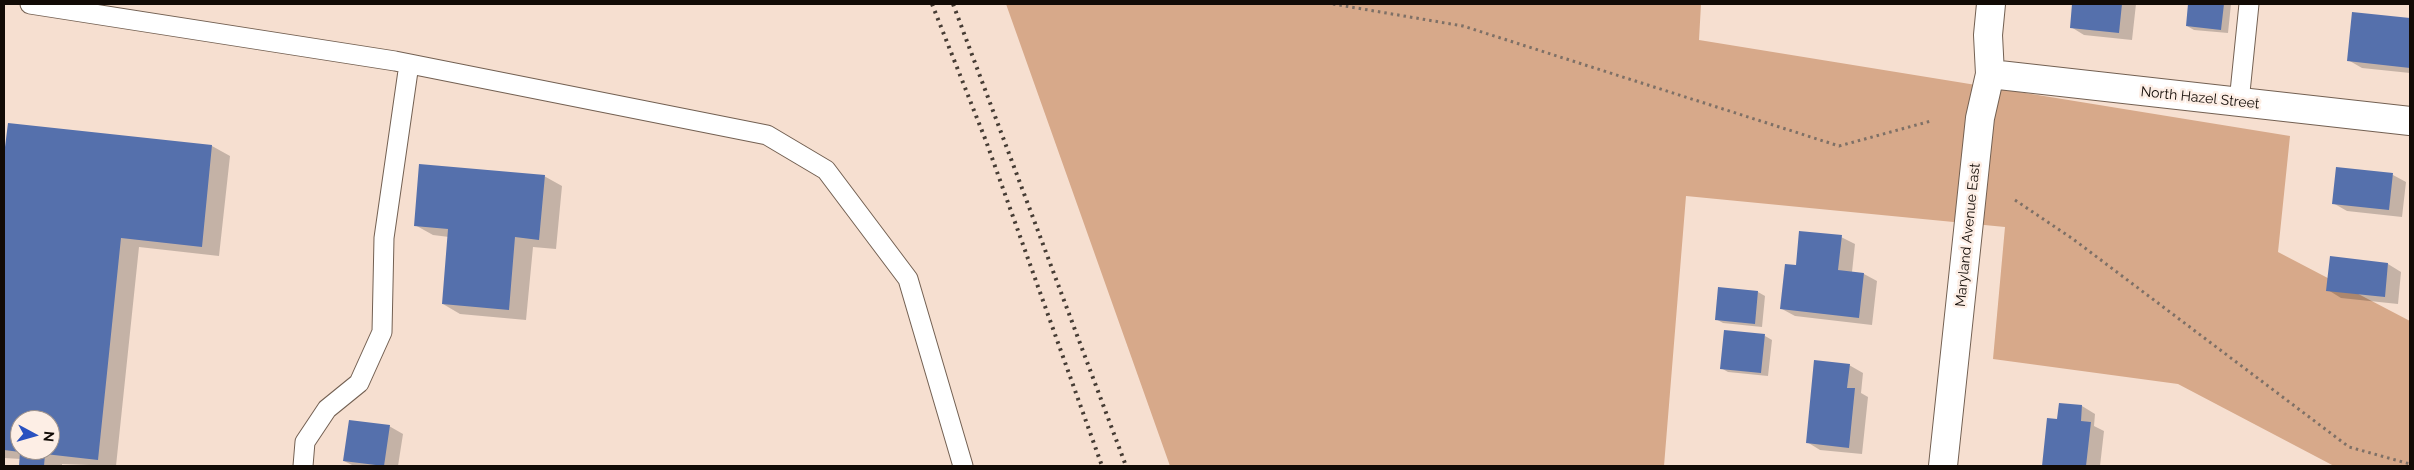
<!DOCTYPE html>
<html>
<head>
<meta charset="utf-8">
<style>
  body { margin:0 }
  #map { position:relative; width:2414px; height:470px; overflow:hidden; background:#f6dfd0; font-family:Raleway,sans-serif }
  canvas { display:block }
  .frame { position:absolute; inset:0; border:5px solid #120b06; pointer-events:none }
  .north { position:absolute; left:10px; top:410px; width:50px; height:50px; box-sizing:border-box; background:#fdeee5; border:1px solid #9f938c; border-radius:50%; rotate:96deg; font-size:14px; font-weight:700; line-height:20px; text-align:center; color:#120b06 }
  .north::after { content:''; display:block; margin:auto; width:18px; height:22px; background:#2951c0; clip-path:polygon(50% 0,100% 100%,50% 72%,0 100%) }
</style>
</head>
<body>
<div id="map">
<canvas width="2414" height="470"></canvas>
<div class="frame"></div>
<div class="north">N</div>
</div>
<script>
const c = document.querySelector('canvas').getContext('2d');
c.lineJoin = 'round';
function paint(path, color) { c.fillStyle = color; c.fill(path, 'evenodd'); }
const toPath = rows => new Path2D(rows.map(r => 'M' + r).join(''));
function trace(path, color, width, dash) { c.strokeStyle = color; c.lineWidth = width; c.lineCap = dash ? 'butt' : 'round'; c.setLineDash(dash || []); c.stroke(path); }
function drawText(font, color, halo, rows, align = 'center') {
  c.font = font + ' Raleway,sans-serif'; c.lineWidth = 5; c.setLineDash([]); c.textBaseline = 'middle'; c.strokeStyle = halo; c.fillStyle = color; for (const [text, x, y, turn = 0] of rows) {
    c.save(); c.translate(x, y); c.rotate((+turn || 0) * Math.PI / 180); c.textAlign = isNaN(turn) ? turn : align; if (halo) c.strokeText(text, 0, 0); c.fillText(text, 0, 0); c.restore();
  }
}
paint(toPath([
  [1006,4,1701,4,1699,40,2290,136,2278,252,2410,321,2410,466,2334,466,2178,384,1993,359,2005,227,1686,196,1664,466,1170,466]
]), '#d7a98a');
paint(toPath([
  [2073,4,2136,4,2132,40,2084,35,2071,27],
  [2190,4,2231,4,2228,33,2194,30,2187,26],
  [2353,13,2410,19,2410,73,2362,68,2348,60],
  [9,124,212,146,230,156,219,256,139,247,116,466,62,464,62,466,20,466,21,459,4,458,4,156,6,156],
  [20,420,50,420,50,450,20,450],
  [2393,175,2406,182,2402,217,2347,211,2333,203],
  [544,176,562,186,556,249,533,247,526,320,460,314,443,304,449,237,433,235,415,225],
  [1841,237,1855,244,1852,272,1864,274,1877,281,1872,325,1795,316,1782,309],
  [2331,258,2388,264,2401,272,2398,304,2341,298,2328,290],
  [1720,288,1758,292,1765,296,1762,327,1723,323,1716,319],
  [1765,336,1772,340,1768,376,1728,372,1721,368],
  [1849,365,1863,373,1861,393,1868,397,1862,454,1820,450,1807,442],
  [2060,404,2082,406,2095,414,2094,426,2104,431,2100,466,2043,466,2048,419,2058,420],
  [389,426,403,434,398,466,354,466,344,461]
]), '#0003');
paint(toPath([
  [2072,4,2122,4,2119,33,2070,28],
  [2188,4,2224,4,2221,30,2186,26],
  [2352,12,2410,18,2410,68,2347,61],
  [8,123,212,145,202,247,121,238,98,460,45,454,44,466,19,466,20,452,4,450,4,155],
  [20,420,50,420,50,450,20,450],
  [419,164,545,175,539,240,515,237,509,310,442,304,448,229,414,226],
  [2336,167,2393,173,2389,210,2332,204],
  [1799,231,1842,235,1838,270,1864,273,1859,318,1780,309,1785,264,1796,265],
  [2330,256,2388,263,2385,297,2326,291],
  [1718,287,1758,291,1755,324,1715,320],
  [1724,330,1765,334,1761,373,1720,369],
  [1814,360,1850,364,1847,388,1855,388,1849,448,1806,443],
  [2059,403,2082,405,2081,421,2091,422,2086,466,2042,466,2047,418,2057,419],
  [349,420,390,425,384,466,343,461]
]), '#5570ac');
const lane = toPath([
  [30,4,395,61,767,135,826,170,908,279,963,466],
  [2239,102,2249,4],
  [303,466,305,442,327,409,359,383,382,332,384,238,409,64]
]);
const street = toPath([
  [1990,74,2410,121],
  [1943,466,1980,118,1990,74,1988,35,1991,4]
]);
trace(lane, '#736052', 21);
trace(street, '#736052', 30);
trace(toPath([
  [1333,4,1463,26,1839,146,1931,121],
  [2015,200,2073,239,2349,447,2410,464]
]), '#7e7066', 3, [2.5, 4]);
trace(lane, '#fff', 19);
trace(street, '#fff', 28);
trace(toPath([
  [932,4,986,141,1102,466],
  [953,4,1126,466]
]), '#463c34', 4, [2.5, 5]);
drawText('14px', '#120b06', '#fdeee5', [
  ["North Hazel Street",2200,98,6],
  ["Maryland Avenue East",1968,235,-84]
]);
</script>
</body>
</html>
